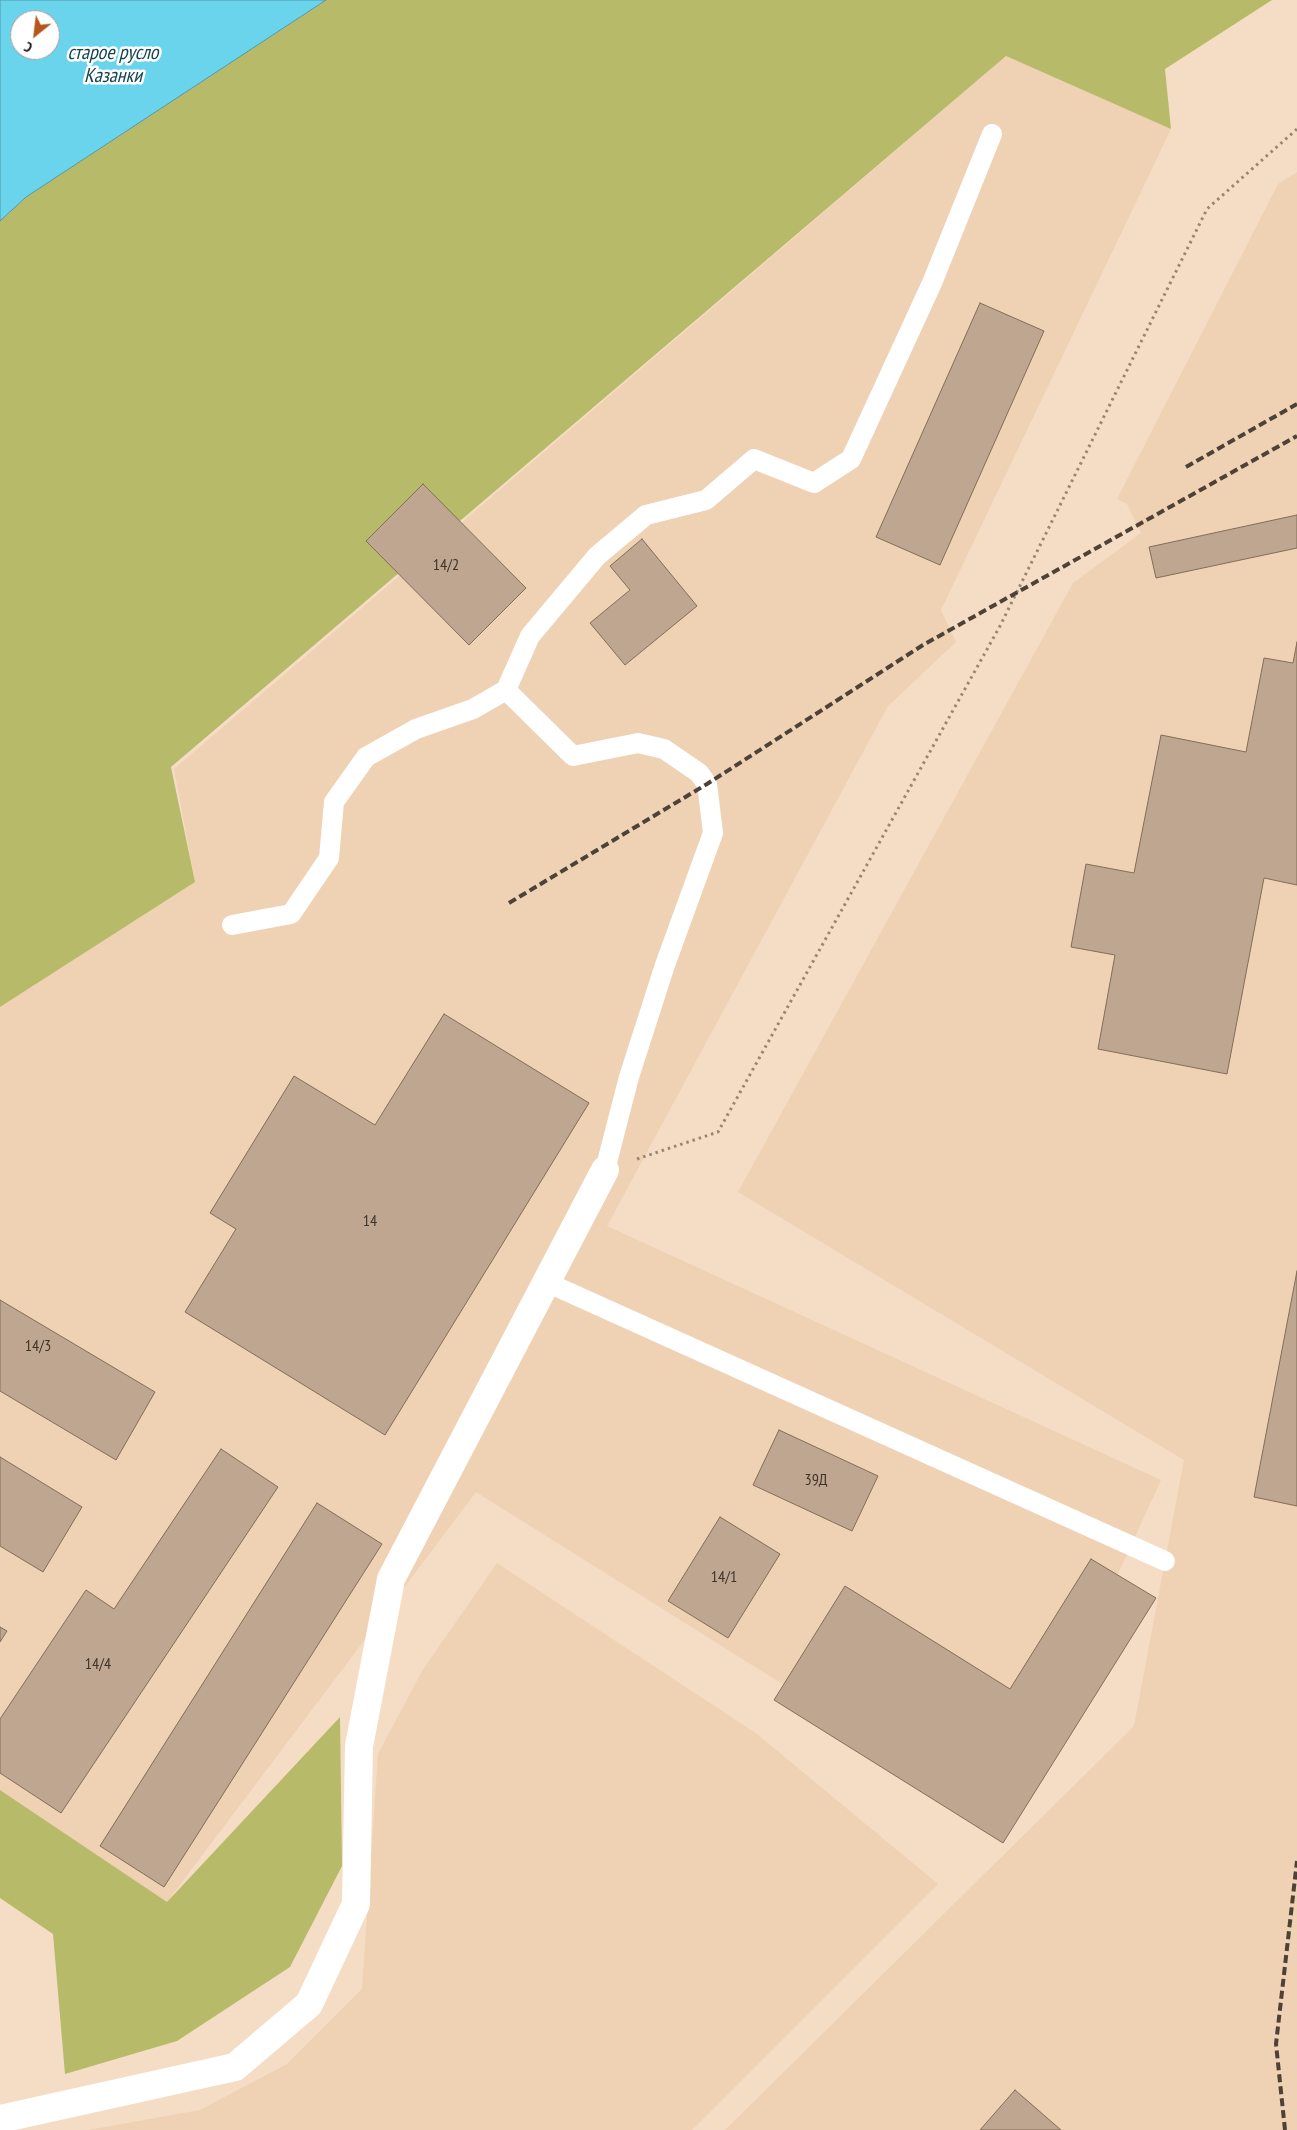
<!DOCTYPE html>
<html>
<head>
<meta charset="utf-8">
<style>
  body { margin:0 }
  #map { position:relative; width:1297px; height:2130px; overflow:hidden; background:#f5ddc5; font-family:"PT Sans Narrow",sans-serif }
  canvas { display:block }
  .north { position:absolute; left:10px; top:10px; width:50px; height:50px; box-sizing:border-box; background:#fff; border:1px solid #a19e9b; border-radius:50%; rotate:209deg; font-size:14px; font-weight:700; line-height:20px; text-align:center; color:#150d05 }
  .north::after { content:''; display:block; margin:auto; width:18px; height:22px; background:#b7551c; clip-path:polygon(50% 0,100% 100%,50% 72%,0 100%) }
</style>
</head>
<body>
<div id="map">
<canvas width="1297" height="2130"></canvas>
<div class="north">С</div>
</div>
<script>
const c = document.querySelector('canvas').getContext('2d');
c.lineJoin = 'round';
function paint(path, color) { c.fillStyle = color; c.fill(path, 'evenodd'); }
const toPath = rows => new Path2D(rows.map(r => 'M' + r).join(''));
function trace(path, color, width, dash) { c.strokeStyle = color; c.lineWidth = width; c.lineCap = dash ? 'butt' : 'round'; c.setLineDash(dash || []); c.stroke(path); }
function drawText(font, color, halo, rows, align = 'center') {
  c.font = font + ' "PT Sans Narrow",sans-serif'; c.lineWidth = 5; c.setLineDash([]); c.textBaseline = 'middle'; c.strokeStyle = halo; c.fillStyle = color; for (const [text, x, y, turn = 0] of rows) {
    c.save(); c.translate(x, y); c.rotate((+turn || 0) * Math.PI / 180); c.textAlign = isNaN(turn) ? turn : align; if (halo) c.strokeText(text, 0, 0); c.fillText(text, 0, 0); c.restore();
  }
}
paint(toPath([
  [1006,56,1171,129,941,610,956,642,888,706,607,1226,1161,1480,1004,1823,476,1492,167,1902,0,1790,0,1007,195,882,174,769],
  [1297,172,1297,2130,725,2130,1134,1726,1184,1460,738,1192,1073,583,1141,533,1127,504,1117,499,1278,184],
  [497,1563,757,1734,938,1884,692,2130,88,2130,200,2110,287,2064,362,1989,378,1754,422,1671]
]), '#efd1b4');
paint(toPath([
  [326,0,1272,0,1165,69,1171,129,1006,56,171,767,195,882,0,1007,0,221,26,197],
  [340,1717,342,1866,290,1967,177,2041,65,2074,53,1934,0,1898,0,1790,167,1902]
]), '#b6ba69');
const water = toPath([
  [0,0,326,0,26,197,0,221,0,0],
  [20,20,50,20,50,50,20,50,20,20]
]);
paint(water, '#6ad4ed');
trace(water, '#5098a7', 1);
const building = toPath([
  [980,303,1044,331,940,565,876,537,980,303],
  [423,484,526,588,469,645,366,541,423,484],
  [1297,515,1297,548,1156,578,1149,547,1297,515],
  [642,539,697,606,625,665,590,623,630,590,610,566,642,539],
  [1297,642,1297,885,1264,878,1227,1074,1098,1049,1115,955,1071,947,1086,864,1134,873,1161,735,1246,752,1264,658,1293,663,1297,642],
  [444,1014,589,1103,385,1435,185,1312,236,1229,210,1213,294,1076,375,1125,444,1014],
  [1297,1271,1297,1506,1254,1497,1297,1271],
  [0,1300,155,1392,116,1460,0,1391,0,1300],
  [779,1430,878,1476,852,1531,753,1485,779,1430],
  [221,1449,278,1487,61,1813,0,1773,0,1719,86,1590,114,1609,221,1449],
  [0,1457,82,1507,43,1572,0,1546,0,1457],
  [317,1503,382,1544,164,1887,100,1846,317,1503],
  [720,1517,780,1554,728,1638,668,1601,720,1517],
  [1091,1559,1156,1598,1003,1843,774,1700,845,1586,1010,1689,1091,1559],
  [0,1627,7,1631,0,1642,0,1627],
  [1015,2090,1061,2130,980,2130,1015,2090]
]);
paint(building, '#bea690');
trace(building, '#836e58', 1);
trace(toPath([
  [637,1159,718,1132,1000,626,1207,209,1297,129]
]), '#978674', 3, [2.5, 4]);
trace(toPath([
  [232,925,291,914,329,858,334,802,366,757,416,729,473,709,506,690],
  [605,1170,629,1077,665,965,713,833,707,784,699,773,664,749,638,743,573,756,506,690,530,636,597,556,646,515,706,500,754,459,814,483,851,459,932,283,992,134],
  [546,1282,1165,1561]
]), '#fff', 20);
trace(toPath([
  [0,2119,235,2067,309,2004,356,1904,359,1746,391,1579,605,1170]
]), '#fff', 28);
trace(toPath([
  [1186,467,1297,404],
  [509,903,707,784,923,645,1297,436],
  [1285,2130,1276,2044,1297,1861]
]), '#4e4236', 4, [8, 4]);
drawText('16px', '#3f3328', null, [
  ["14/2",446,565],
  ["14",370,1221],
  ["14/3",38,1346],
  ["39Д",816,1480],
  ["14/1",724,1577],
  ["14/4",98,1664]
]);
drawText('italic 20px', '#154550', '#fff', [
  ["старое русло",113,53],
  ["Казанки",113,76]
]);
</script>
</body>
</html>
